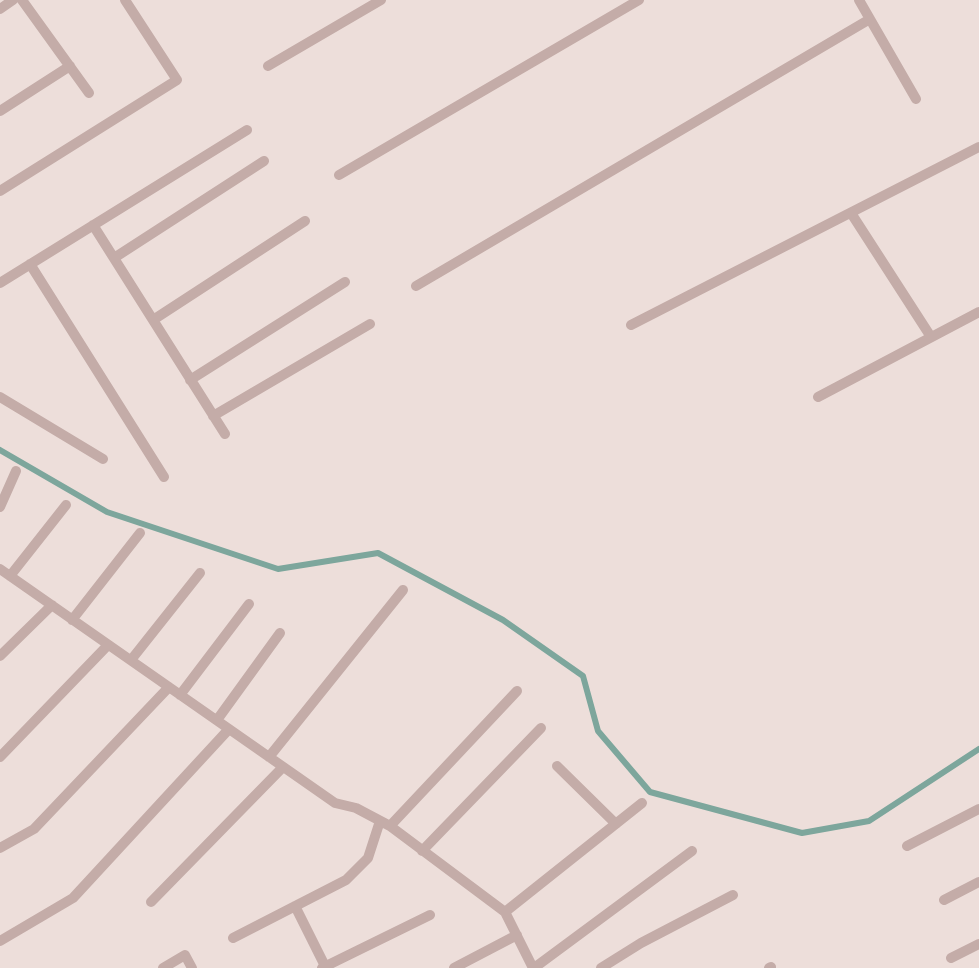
<!DOCTYPE html>
<html>
<head>
<meta charset="utf-8">
<style>
  body { margin:0 }
  canvas { display:block; background:#eddeda }
</style>
</head>
<body>
<canvas width="979" height="968"></canvas>
<script>
const c = document.querySelector('canvas').getContext('2d');
c.lineJoin = 'round';
const toPath = rows => new Path2D(rows.map(r => 'M' + r).join(''));
function trace(path, color, width, dash) { c.strokeStyle = color; c.lineWidth = width; c.lineCap = dash ? 'butt' : 'round'; c.setLineDash(dash || []); c.stroke(path); }
trace(toPath([
  [0,450,107,512,278,569,378,553,503,620,583,676,598,731,650,792,802,833,869,821,979,749]
]), '#7da69c', 6);
trace(toPath([
  [22,0,89,93],
  [859,0,916,99],
  [0,9,13,0],
  [268,66,381,0],
  [0,111,70,66],
  [339,175,639,0],
  [0,191,177,80,125,0],
  [851,213,931,337],
  [93,225,225,434],
  [114,258,264,161],
  [30,264,164,477],
  [0,283,247,130],
  [416,286,870,19],
  [153,320,305,221],
  [631,325,979,147],
  [190,380,345,282],
  [0,397,103,459],
  [818,397,979,312],
  [213,416,370,324],
  [0,507,16,471],
  [0,569,335,803,356,808,390,826,505,912,533,968],
  [10,576,66,505],
  [72,620,140,533],
  [0,656,52,605],
  [131,660,200,573],
  [180,695,249,604],
  [217,720,280,633],
  [0,757,108,645],
  [269,757,403,590],
  [557,766,616,824],
  [390,826,517,691],
  [907,846,979,809],
  [0,848,34,829,169,687],
  [422,851,541,728],
  [944,900,979,882],
  [151,902,283,767],
  [295,906,325,966],
  [505,912,642,803],
  [233,938,346,880,368,858,380,821],
  [0,941,73,898,229,729],
  [951,958,979,944],
  [163,968,185,955,192,968],
  [322,968,430,915],
  [454,968,517,935],
  [534,968,692,851],
  [601,968,641,943,733,895],
  [769,968,771,967]
]), '#c4aca8', 10);
</script>
</body>
</html>
